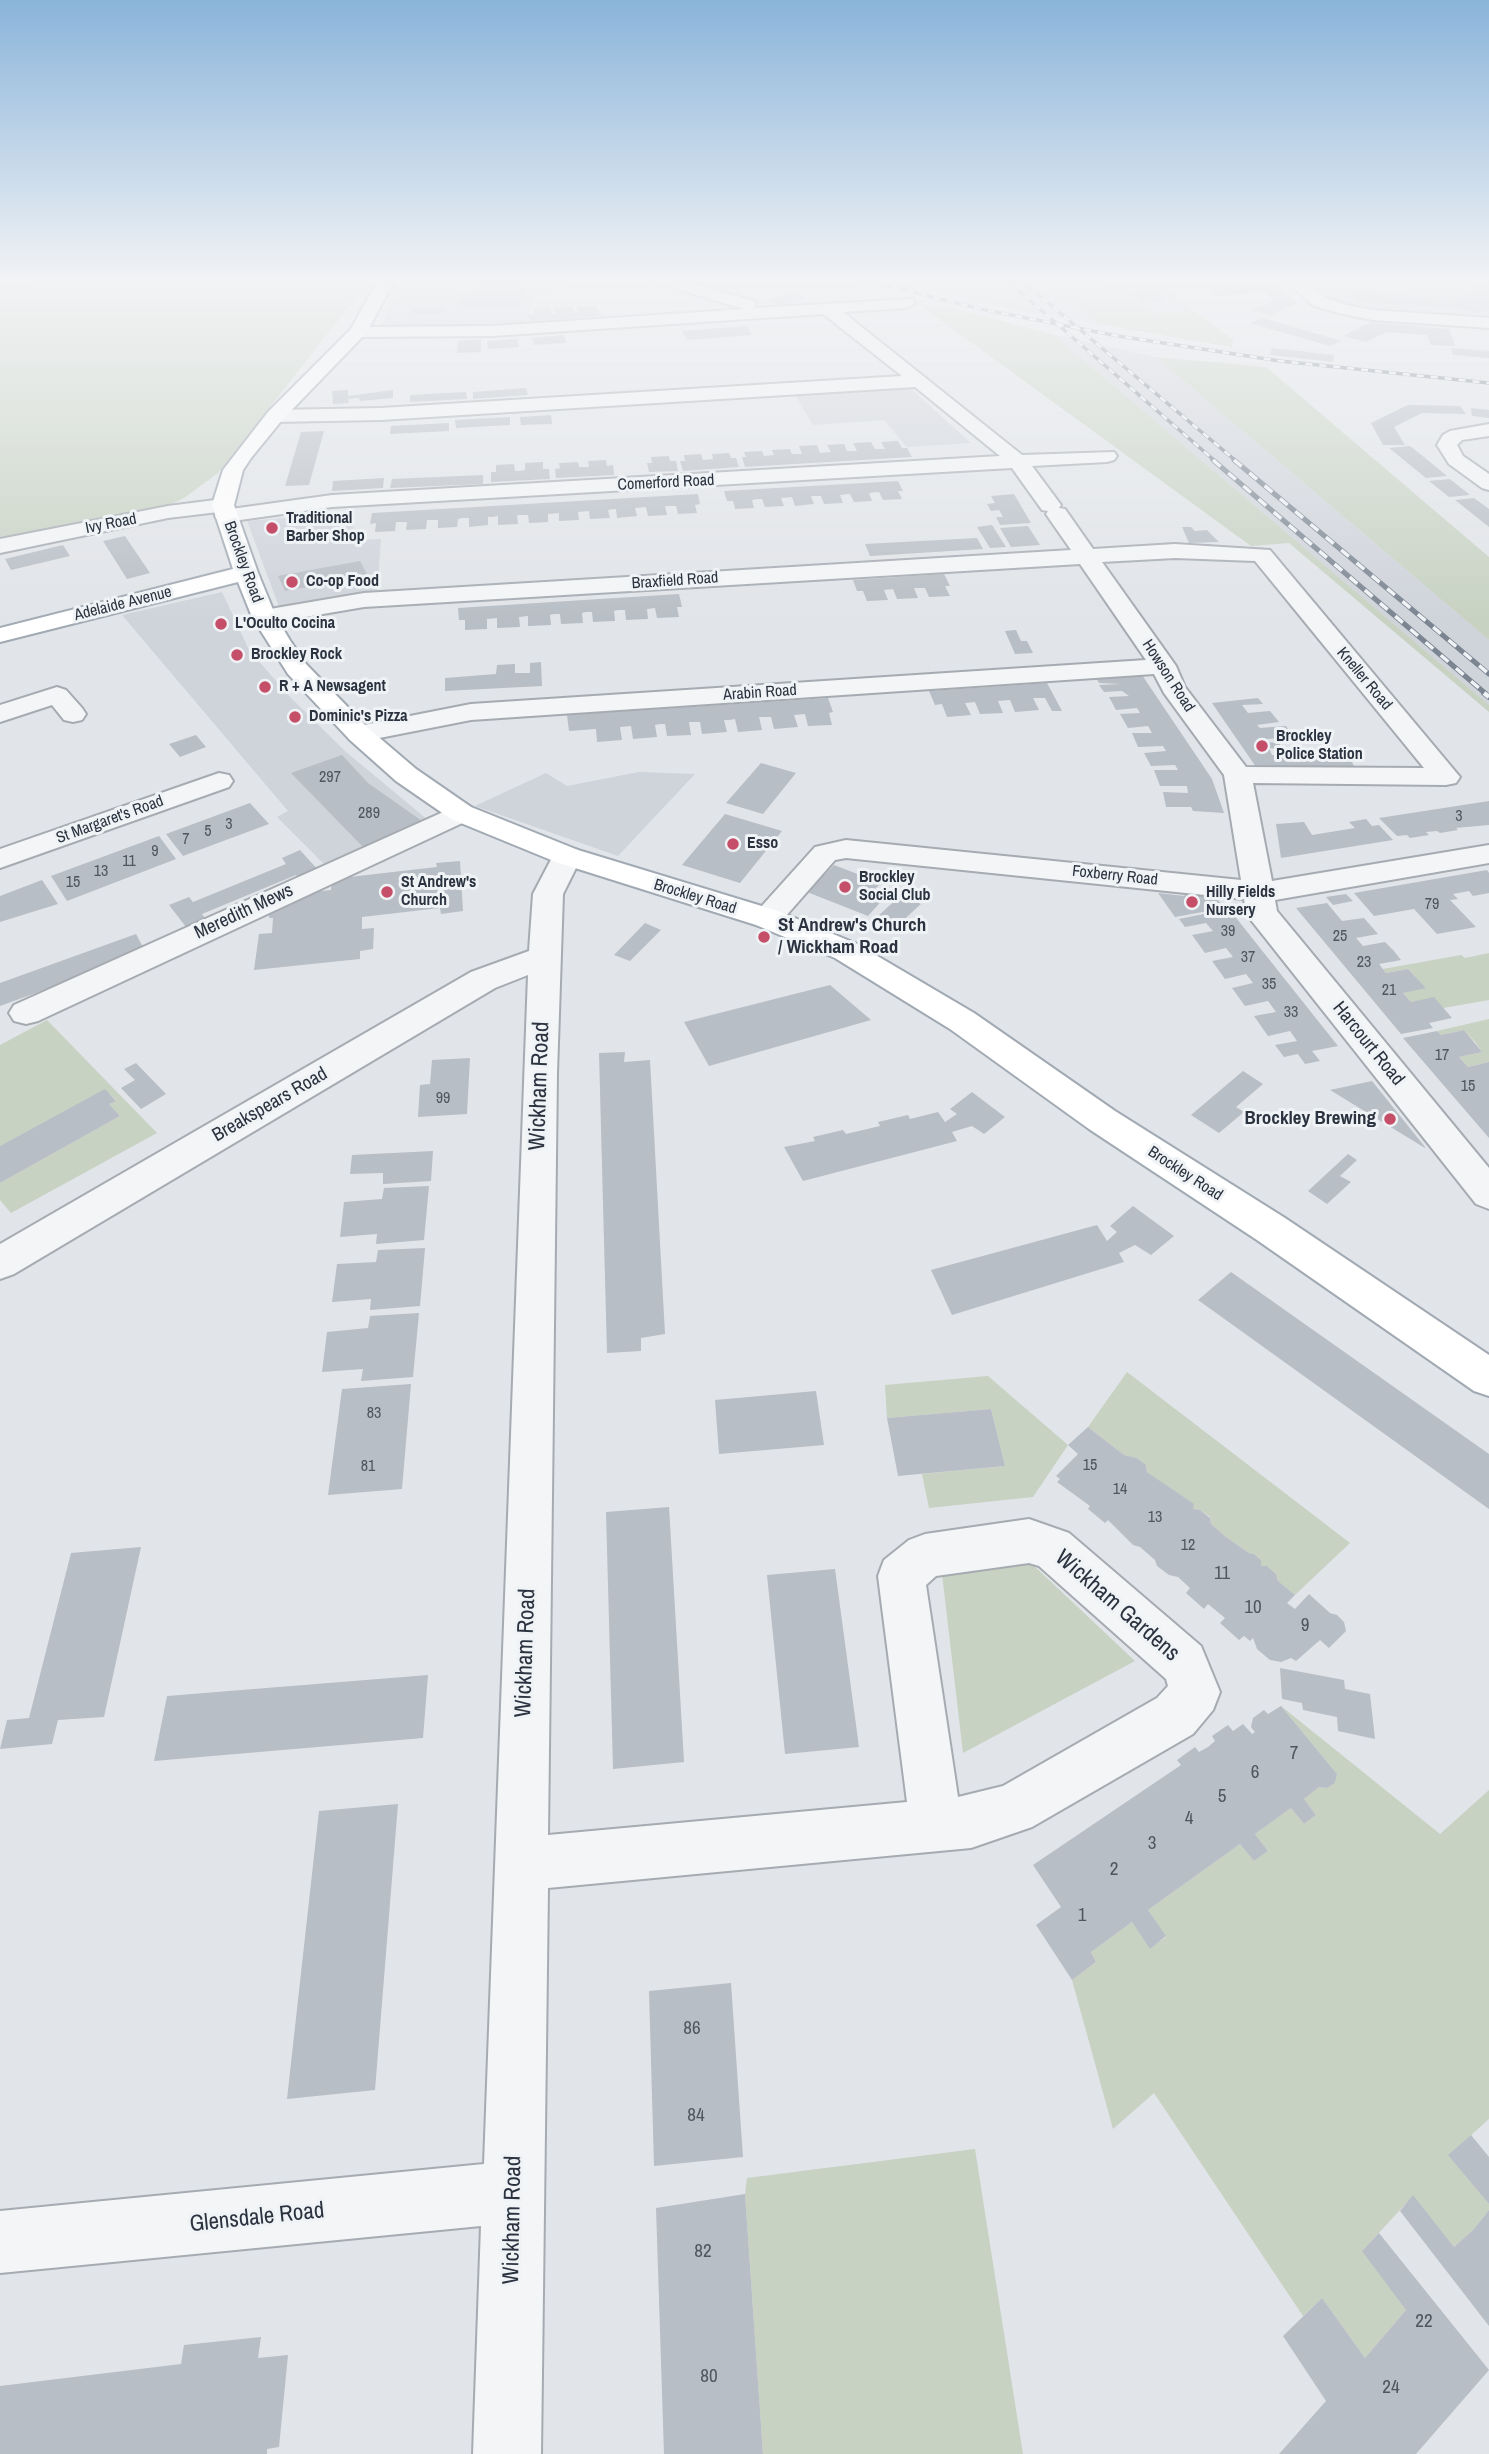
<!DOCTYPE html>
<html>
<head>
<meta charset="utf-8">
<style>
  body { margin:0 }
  canvas { display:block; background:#e1e4e8 }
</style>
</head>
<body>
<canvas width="1489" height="2454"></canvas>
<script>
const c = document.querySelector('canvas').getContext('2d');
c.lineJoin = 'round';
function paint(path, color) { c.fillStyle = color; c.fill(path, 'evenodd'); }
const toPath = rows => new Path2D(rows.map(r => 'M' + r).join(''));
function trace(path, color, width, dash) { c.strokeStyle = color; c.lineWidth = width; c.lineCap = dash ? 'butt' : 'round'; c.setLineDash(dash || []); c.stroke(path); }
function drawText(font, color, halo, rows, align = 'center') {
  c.font = font + ' "Archivo Narrow",sans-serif'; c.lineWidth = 6; c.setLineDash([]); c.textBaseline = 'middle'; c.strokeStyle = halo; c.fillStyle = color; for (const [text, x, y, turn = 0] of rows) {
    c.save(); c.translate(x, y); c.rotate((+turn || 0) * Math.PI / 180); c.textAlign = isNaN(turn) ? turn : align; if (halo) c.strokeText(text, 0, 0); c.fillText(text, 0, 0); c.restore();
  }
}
paint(toPath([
  [404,277,571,277,550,293,535,293,526,324,380,328],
  [991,277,1044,277,1098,324,1031,313],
  [1301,277,1489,277,1489,319,1357,307,1336,301],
  [1163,286,1194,311,1152,314,1122,289],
  [1054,335,1156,357,1489,640,1489,705],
  [910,388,971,443,907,447,884,420,813,425,795,395],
  [355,512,352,540,381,539,377,592,280,609,247,521],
  [222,592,249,650,289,696,346,752,428,820,326,866,277,817,288,811,122,615],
  [639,772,695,774,618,856,475,806,546,773,567,786]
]), '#cfd3da');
paint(toPath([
  [135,277,372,277,218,473,184,498,159,510,0,541,0,282],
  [897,277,991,277,1031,313,949,295],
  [1044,277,1099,277,1111,288,1122,289,1152,314,1194,311,1233,340,1232,347,1098,324],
  [946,306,1054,335,1489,705,1489,712,1289,543,1251,546,924,308],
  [1156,357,1266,367,1489,557,1489,640],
  [1489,953,1489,1000,1443,1008,1434,998,1411,1002,1403,993,1425,987,1408,969,1386,973,1383,969,1461,955,1465,958],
  [1489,1019,1489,1062,1468,1067,1459,1057,1482,1052,1475,1042,1464,1030,1441,1035,1437,1031],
  [47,1020,157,1133,11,1213,0,1200,0,1183,120,1116,109,1104,116,1100,105,1090,0,1146,0,1045],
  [1127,1372,1350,1543,1295,1595,1278,1581,1276,1574,1267,1566,1261,1566,1261,1560,1254,1554,1249,1553,1226,1537,1211,1524,1210,1517,1200,1510,1193,1509,1193,1504,1147,1472,1146,1465,1137,1458,1124,1455,1088,1427],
  [988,1376,1068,1445,1033,1497,929,1508,922,1474,1005,1466,991,1409,887,1418,885,1385],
  [1032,1564,1135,1661,963,1753,942,1574],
  [1281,1706,1440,1834,1489,1790,1489,2119,1449,2155,1489,2204,1489,2210,1474,2229,1454,2247,1413,2196,1363,2250,1406,2310,1365,2358,1322,2298,1303,2316,1154,2093,1113,2129,1072,1980,1096,1962,1091,1952,1132,1922,1150,1948,1166,1937,1148,1910,1240,1844,1254,1861,1268,1851,1255,1834,1291,1808,1304,1824,1316,1815,1304,1799,1319,1787,1327,1788,1335,1783,1337,1774],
  [975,2149,1023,2454,763,2454,745,2194,747,2178]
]), '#c7d2c2');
paint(toPath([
  [489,277,553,277,544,283,527,280,518,307,458,307,461,294,477,294,480,280],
  [1463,281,1489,283,1489,310,1477,313,1463,309,1359,302,1351,292,1450,299,1475,293],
  [1274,285,1298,303,1270,315,1251,310,1275,301,1265,292,1216,296,1207,289],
  [1153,291,1165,301,1143,303,1131,293],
  [791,293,806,298,783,306,769,301],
  [595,306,602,316,530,321,528,315,534,315,533,309,550,308,552,314,556,314,554,308,572,307,574,312,579,312,576,307],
  [413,308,443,308,441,314,410,314],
  [1262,318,1342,341,1330,346,1250,323],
  [1371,322,1449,329,1455,346,1431,345,1427,335,1387,332,1366,342,1343,336],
  [747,326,752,335,687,340,682,331],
  [564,335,566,343,534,345,532,338],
  [481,339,481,352,457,353,458,341],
  [517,339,519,347,488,349,487,341],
  [1272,348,1334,355,1333,362,1270,355],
  [1451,348,1489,351,1489,358,1453,355],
  [526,388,528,395,473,399,473,392],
  [348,390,348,396,393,390,393,398,360,401,359,398,348,399,349,403,333,404,332,391],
  [466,392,467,399,410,402,410,395],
  [1408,405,1460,406,1466,414,1422,413,1394,427,1405,445,1383,445,1371,423],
  [1471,408,1489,410,1489,418,1472,416],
  [551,415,552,424,521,425,520,417],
  [510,417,510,425,456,428,455,420],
  [449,423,449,431,390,434,391,426],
  [324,431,309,485,285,486,301,432],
  [898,441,902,448,907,448,912,457,745,467,742,457,746,457,744,452,762,451,764,456,774,455,772,450,790,449,792,454,802,454,799,446,817,445,820,453,831,452,827,445,844,444,847,451,857,451,853,443,871,442,875,449,885,449,881,442],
  [1410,446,1419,453,1447,476,1426,478,1389,448],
  [729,453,731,458,736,458,739,467,683,471,680,461,685,461,684,455,701,454,703,460,713,459,712,454],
  [669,456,670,461,676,461,678,471,649,472,647,463,652,463,651,457],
  [606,460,607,466,613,465,614,475,556,478,555,469,560,468,559,463,578,462,579,467,589,467,588,461],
  [543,462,543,469,549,469,550,479,491,482,491,472,496,472,496,465,514,464,515,471,520,471,525,470,525,463],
  [483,475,483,484,390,488,392,479],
  [384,478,383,488,332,491,333,481],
  [1450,479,1470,495,1449,497,1429,481],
  [898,481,903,491,898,491,902,499,883,500,879,492,869,493,872,501,854,502,850,494,840,495,843,503,824,504,821,496,811,496,814,504,795,506,792,497,781,498,784,506,765,507,762,499,757,499,752,500,754,508,735,509,733,501,727,501,724,491],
  [698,494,700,504,695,505,697,513,678,514,676,506,665,506,667,515,648,516,646,507,635,508,637,516,617,518,616,509,608,510,610,518,590,519,589,511,578,512,579,520,559,521,559,513,548,514,548,522,529,523,528,515,517,515,518,524,498,525,498,516,493,517,488,517,488,525,469,527,469,518,463,518,458,519,457,527,438,528,438,520,427,520,426,529,406,530,407,522,396,522,395,531,375,532,376,523,370,524,372,513],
  [1014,494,1031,523,1000,525,996,517,1003,517,999,510,991,511,987,504,995,503,991,496],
  [1474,498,1489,509,1489,527,1455,500],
  [992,525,1006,547,990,548,977,527],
  [1028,526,1040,545,1011,547,1000,528],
  [1182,527,1191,527,1195,531,1207,530,1219,542,1189,543],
  [125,536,150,573,127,579,103,541],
  [977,538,983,549,870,556,865,544],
  [63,545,70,556,11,570,5,559],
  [360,561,368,576,285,591,278,576],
  [944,574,950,586,945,586,950,596,929,597,925,588,914,588,918,598,897,599,893,589,884,590,888,600,867,601,863,591,857,591,853,580],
  [679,594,682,607,677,607,679,617,657,618,655,608,647,609,648,619,626,620,625,610,618,610,614,611,615,621,593,622,592,612,586,612,582,613,583,623,561,624,560,614,554,614,550,615,551,625,528,626,528,616,519,617,520,627,497,628,497,618,487,619,487,629,465,630,465,620,459,620,458,608],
  [1016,630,1021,641,1027,641,1033,653,1015,654,1005,631],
  [541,662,542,686,445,691,445,678,496,674,497,665,515,664,515,673,530,673,530,663],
  [1140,672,1212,779,1224,813,1193,811,1191,807,1166,807,1163,792,1188,793,1187,786,1160,786,1154,770,1178,770,1175,765,1151,766,1144,753,1166,751,1163,746,1138,747,1132,733,1152,733,1148,726,1128,728,1120,714,1140,713,1137,708,1116,710,1109,697,1129,696,1122,691,1104,692,1099,685,1121,684,1099,683,1095,676],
  [1047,683,1062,711,1052,711,1045,698,1033,698,1039,710,1015,712,1010,700,998,701,1003,713,980,714,975,702,965,703,971,715,947,717,942,704,935,705,929,691],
  [828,698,833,712,829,713,832,725,808,726,805,714,794,715,798,727,774,729,771,717,759,717,762,730,738,732,735,719,729,720,724,720,727,732,702,734,700,722,689,722,691,735,667,736,665,724,660,724,655,725,657,737,633,739,631,726,620,727,622,740,597,742,596,729,569,731,567,715],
  [1258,698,1263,704,1242,705,1248,713,1270,711,1279,722,1257,725,1260,728,1286,726,1294,738,1264,739,1265,742,1279,743,1283,749,1269,748,1272,755,1349,756,1355,768,1256,767,1212,703],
  [196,735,206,747,180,757,169,744],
  [342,755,368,783,422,821,364,848,291,773],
  [761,763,796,773,763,814,726,803],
  [1489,801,1489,825,1456,828,1458,830,1440,833,1437,831,1426,832,1429,835,1410,838,1407,835,1397,836,1379,818],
  [250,803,269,824,183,856,166,834],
  [725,814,782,831,740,883,682,865],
  [1366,819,1372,826,1379,825,1393,840,1281,858,1276,824,1304,822,1312,835,1355,828,1349,822],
  [159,836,176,859,67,901,51,876],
  [300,850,319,871,300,879,296,875,202,914,206,919,186,927,169,905,189,897,193,902,286,864,282,858],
  [460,861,463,911,441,914,440,908,362,917,362,929,374,928,373,949,360,951,360,959,254,970,259,934,272,933,273,918,269,918,270,906,291,894,331,890,332,879,437,867,436,863],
  [834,865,881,883,873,891,886,896,868,916,807,892],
  [1487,870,1489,873,1489,893,1473,896,1469,891,1453,894,1458,899,1450,900,1476,927,1437,934,1414,909,1374,916,1354,893],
  [42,880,58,904,0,922,0,896],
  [1180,891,1215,896,1224,908,1175,917,1158,893,1185,896],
  [1346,894,1353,901,1333,905,1326,897],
  [901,895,921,904,898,925,878,916],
  [1327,903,1342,921,1364,918,1378,934,1356,938,1363,946,1385,942,1394,951,1401,960,1379,964,1386,973,1408,969,1426,988,1403,993,1411,1002,1434,997,1452,1018,1429,1023,1433,1028,1401,1034,1296,908],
  [1229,909,1338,1046,1312,1051,1320,1061,1305,1064,1298,1054,1284,1057,1275,1045,1297,1041,1290,1031,1268,1036,1254,1016,1276,1012,1268,1001,1245,1006,1232,988,1253,983,1246,974,1225,979,1212,961,1233,957,1226,948,1205,953,1192,935,1213,931,1206,923,1185,927,1179,919],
  [645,923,661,930,630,961,614,955],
  [136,934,146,953,0,1006,0,983],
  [830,985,871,1020,709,1066,684,1022],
  [1464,1030,1482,1052,1459,1057,1468,1067,1489,1062,1489,1138,1403,1038,1437,1031,1441,1035],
  [625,1052,624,1062,650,1060,665,1334,641,1338,641,1351,607,1353,599,1053],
  [470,1058,467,1114,418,1117,420,1085,430,1084,432,1060],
  [136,1063,166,1094,141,1109,121,1088,135,1080,124,1069],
  [1243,1071,1263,1084,1236,1107,1244,1112,1219,1133,1191,1115],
  [1372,1081,1425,1147,1425,1148,1330,1090],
  [105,1089,116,1101,109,1104,120,1116,0,1183,0,1146],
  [972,1092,1005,1117,984,1134,972,1126,952,1132,957,1141,803,1181,784,1147,815,1141,813,1137,843,1130,846,1134,880,1126,878,1122,908,1115,910,1119,938,1112,945,1122,957,1114,950,1109],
  [433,1151,431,1181,383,1184,383,1173,350,1174,352,1155],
  [1348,1154,1357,1160,1340,1176,1351,1182,1327,1204,1308,1191],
  [429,1186,424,1240,376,1244,377,1234,340,1237,344,1202,382,1199,384,1188],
  [1133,1206,1174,1236,1151,1255,1135,1245,1119,1253,1124,1262,952,1315,931,1270,1097,1225,1107,1241,1117,1232,1110,1226],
  [425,1248,420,1306,370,1310,371,1299,332,1302,337,1264,376,1262,378,1250],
  [1231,1272,1489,1454,1489,1509,1198,1300],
  [419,1313,413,1377,361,1381,363,1369,322,1372,327,1332,368,1328,370,1316],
  [411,1384,402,1489,328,1495,342,1389],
  [816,1391,824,1445,719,1454,715,1400],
  [991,1409,1005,1466,898,1476,887,1418],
  [1088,1427,1124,1455,1137,1458,1146,1465,1147,1472,1194,1504,1193,1509,1200,1510,1210,1518,1211,1524,1226,1537,1249,1553,1254,1554,1261,1560,1261,1566,1267,1566,1276,1574,1278,1581,1295,1595,1287,1603,1295,1609,1309,1594,1330,1613,1337,1615,1344,1622,1346,1631,1329,1648,1320,1640,1296,1661,1291,1658,1281,1662,1270,1660,1257,1649,1253,1638,1250,1641,1244,1636,1239,1640,1220,1623,1225,1618,1208,1604,1204,1609,1186,1593,1190,1588,1178,1577,1169,1575,1157,1566,1155,1560,1140,1547,1133,1545,1108,1520,1105,1523,1088,1509,1090,1506,1057,1482,1060,1479,1056,1476,1078,1454,1068,1445],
  [669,1507,684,1762,613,1769,606,1512],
  [141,1547,104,1717,58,1720,52,1744,0,1749,7,1720,29,1718,71,1553],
  [835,1569,859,1747,785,1754,767,1575],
  [1280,1668,1344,1680,1345,1689,1370,1694,1375,1739,1338,1731,1337,1717,1303,1710,1302,1703,1282,1699],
  [428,1675,423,1738,154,1761,167,1696],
  [1281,1706,1337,1774,1335,1783,1327,1788,1319,1787,1304,1799,1316,1815,1304,1824,1291,1808,1255,1834,1268,1851,1254,1861,1240,1844,1148,1910,1166,1936,1150,1949,1132,1922,1091,1952,1096,1962,1072,1980,1036,1925,1061,1907,1033,1865,1181,1765,1177,1760,1195,1747,1199,1752,1208,1747,1215,1741,1212,1736,1228,1725,1233,1731,1243,1724,1252,1734,1255,1732,1251,1727,1253,1718,1264,1710,1268,1714],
  [398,1804,375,2090,287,2099,319,1811],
  [731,1983,743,2157,654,2166,649,1991],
  [1471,2135,1489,2157,1489,2204,1448,2155],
  [745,2194,763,2454,664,2454,656,2208],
  [1413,2195,1454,2247,1474,2229,1489,2210,1489,2326,1400,2211],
  [1379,2233,1489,2370,1416,2454,1279,2454,1326,2401,1283,2336,1322,2298,1365,2358,1406,2310,1362,2251],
  [261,2337,258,2358,288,2355,279,2447,267,2449,267,2454,0,2454,0,2386,181,2364,184,2345]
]), '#b8bec5');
const minor = toPath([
  [645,277,671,277,754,301,756,305,754,308,913,299,915,303,907,308,843,312,1022,455,1114,452,1117,456,1114,460,1107,462,1032,466,1061,505,1059,508,1065,509,1093,549,1175,544,1270,550,1460,777,1456,783,1446,785,1253,783,1272,881,1489,845,1489,863,1275,900,1277,911,1489,1168,1489,1209,1476,1204,1251,920,1246,913,1244,899,846,858,835,860,778,925,767,928,756,925,751,918,815,847,846,840,1241,880,1224,775,1164,693,1154,674,471,720,359,742,350,740,346,734,350,728,359,726,471,704,1146,660,1080,564,364,607,264,624,255,622,252,617,255,612,264,610,364,593,1071,550,1046,514,1048,511,1042,510,1012,468,332,507,226,522,218,521,215,516,218,512,168,518,0,553,0,539,168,506,223,499,231,500,234,505,231,509,332,495,1000,456,915,387,381,420,275,422,265,416,275,410,381,408,902,376,823,314,492,336,358,337,349,332,358,327,492,326,744,309,647,280,645,277],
  [1175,558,1255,561,1424,768,1246,767,1185,687,1176,666,1102,562,1175,558],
  [1281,277,1299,277,1326,298,1346,305,1373,310,1489,318,1489,328,1373,320,1343,314,1314,306,1281,277],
  [1489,424,1489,436,1462,440,1457,445,1463,456,1489,474,1489,490,1482,488,1449,464,1437,445,1443,435,1450,431,1489,424],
  [57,687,66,690,82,708,86,714,82,720,73,722,64,720,52,705,0,722,0,705,57,687],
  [219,773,229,775,233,781,229,787,0,868,0,849,219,773],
  [461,804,471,807,475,813,471,819,38,1021,26,1024,14,1021,9,1013,14,1005,461,804],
  [567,847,578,850,582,856,563,894,557,1073,548,1835,907,1802,878,1576,884,1560,909,1540,925,1534,1029,1519,1069,1533,1201,1646,1220,1692,1213,1710,1193,1734,1032,1827,971,1848,548,1888,541,2454,473,2454,481,2226,0,2273,0,2211,484,2164,528,975,495,988,14,1274,0,1279,0,1244,471,972,529,951,533,894,556,850,567,847],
  [1029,1563,1039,1566,1166,1679,1168,1686,1157,1698,1003,1786,958,1797,926,1585,936,1576,1029,1563]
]);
const major = toPath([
  [380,277,396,277,367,332,282,420,251,458,243,470,234,505,258,573,276,617,291,642,306,664,368,728,416,769,471,807,578,850,778,911,857,944,974,1013,1115,1111,1285,1218,1489,1355,1489,1396,1474,1391,1257,1240,1089,1129,950,1029,835,958,756,925,556,862,451,819,396,781,350,740,288,674,252,617,238,582,0,642,0,628,233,569,212,505,223,470,268,412,351,329,380,277]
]);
trace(minor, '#a6abb2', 4);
trace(major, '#a1a9b3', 4);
paint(minor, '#f3f5f7');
paint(major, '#fff');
const railFar2 = toPath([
  [852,277,981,309,1118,336,1280,361,1489,383],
  [1003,277,1215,461],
  [1021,280,1236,461]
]);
const railFar1 = toPath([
  [1213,460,1486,694],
  [1234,460,1489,674]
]);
const rail = toPath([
  [1484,693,1489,697]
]);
trace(railFar2, '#7b8591', 3.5);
trace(railFar1, '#7b8591', 5);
trace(rail, '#7b8591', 6);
trace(railFar2, '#f0f3f6', 2.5, [7]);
trace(railFar1, '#f0f3f6', 3.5, [10]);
trace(rail, '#f0f3f6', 4.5, [12]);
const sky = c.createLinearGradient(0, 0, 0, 621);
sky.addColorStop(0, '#8ab4da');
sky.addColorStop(0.45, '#f2f3f5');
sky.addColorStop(1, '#f2f3f500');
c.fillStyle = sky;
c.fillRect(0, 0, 1489, 621);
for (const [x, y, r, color] of [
  [272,528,7,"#c54e68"],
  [292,582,7,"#c54e68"],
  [221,624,7,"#c54e68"],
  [237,655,7,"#c54e68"],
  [265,687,7,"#c54e68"],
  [295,717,7,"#c54e68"],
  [1262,746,7,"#c54e68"],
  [733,844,7,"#c54e68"],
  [845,887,7,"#c54e68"],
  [387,892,7,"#c54e68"],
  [1192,902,7,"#c54e68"],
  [764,937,7,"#c54e68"],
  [1390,1119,7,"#c54e68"]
]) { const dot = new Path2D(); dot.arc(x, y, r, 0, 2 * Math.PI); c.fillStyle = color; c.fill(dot); trace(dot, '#f0f3f6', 2.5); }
drawText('16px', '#2a333f', '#f0f3f6', [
  ["Comerford Road",666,483,-3],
  ["Ivy Road",111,524,-11],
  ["Brockley Road",243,562,70],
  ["Braxfield Road",675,581,-4],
  ["Adelaide Avenue",123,604,-14],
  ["Howson Road",1168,676,57],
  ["Kneller Road",1364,679,50],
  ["Arabin Road",760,693,-4],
  ["St Margaret's Road",110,820,-20],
  ["Foxberry Road",1115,876,6],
  ["Brockley Road",695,897,17],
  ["Brockley Road",1185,1174,33]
]);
drawText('bold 16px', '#2a333f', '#f0f3f6', [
  ["Traditional",286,519],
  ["Barber Shop",286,537],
  ["Co-op Food",306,582],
  ["L'Oculto Cocina",235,624],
  ["Brockley Rock",251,655],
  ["R + A Newsagent",279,687],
  ["Dominic's Pizza",309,717],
  ["Brockley",1276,737],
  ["Police Station",1276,755],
  ["Esso",747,844],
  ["Brockley",859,878],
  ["Social Club",859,896],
  ["St Andrew's",401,883],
  ["Church",401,901],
  ["Hilly Fields",1206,893],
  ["Nursery",1206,911]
], 'left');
drawText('16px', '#4e5660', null, [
  ["297",330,778],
  ["289",369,814],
  ["3",1459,817],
  ["3",229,825],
  ["5",208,832],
  ["7",186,840],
  ["9",155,852],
  ["11",129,862],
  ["13",101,872],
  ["15",73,883],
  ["79",1432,905],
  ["39",1228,932],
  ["25",1340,937],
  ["37",1248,958],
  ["23",1364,963],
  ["35",1269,985],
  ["21",1389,991],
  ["33",1291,1013],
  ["17",1442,1056],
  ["15",1468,1087],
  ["99",443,1099],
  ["83",374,1414],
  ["15",1090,1466],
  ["81",368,1467],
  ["14",1120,1490],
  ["13",1155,1518],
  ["12",1188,1546]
]);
drawText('19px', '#2a333f', '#f0f3f6', [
  ["Meredith Mews",244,912,-25],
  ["Harcourt Road",1368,1044,51],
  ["Breakspears Road",270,1105,-30]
]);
drawText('bold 19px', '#2a333f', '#f0f3f6', [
  ["St Andrew's Church",778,926],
  ["/ Wickham Road",778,948],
  ["Brockley Brewing",1376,1119,"right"]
], 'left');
drawText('19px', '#4e5660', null, [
  ["11",1222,1574],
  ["10",1253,1608],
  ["9",1305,1626],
  ["7",1294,1754],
  ["6",1255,1773],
  ["5",1222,1797],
  ["4",1189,1819],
  ["3",1152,1844],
  ["2",1114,1870],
  ["1",1082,1916],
  ["86",692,2029],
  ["84",696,2116],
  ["82",703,2252],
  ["22",1424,2322],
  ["80",709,2377],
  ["24",1391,2388]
]);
drawText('23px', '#2a333f', '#f0f3f6', [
  ["Wickham Road",540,1086,-88],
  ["Wickham Gardens",1117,1606,41],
  ["Wickham Road",526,1653,-88],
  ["Glensdale Road",257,2218,-6],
  ["Wickham Road",513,2220,-89]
]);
</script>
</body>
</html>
